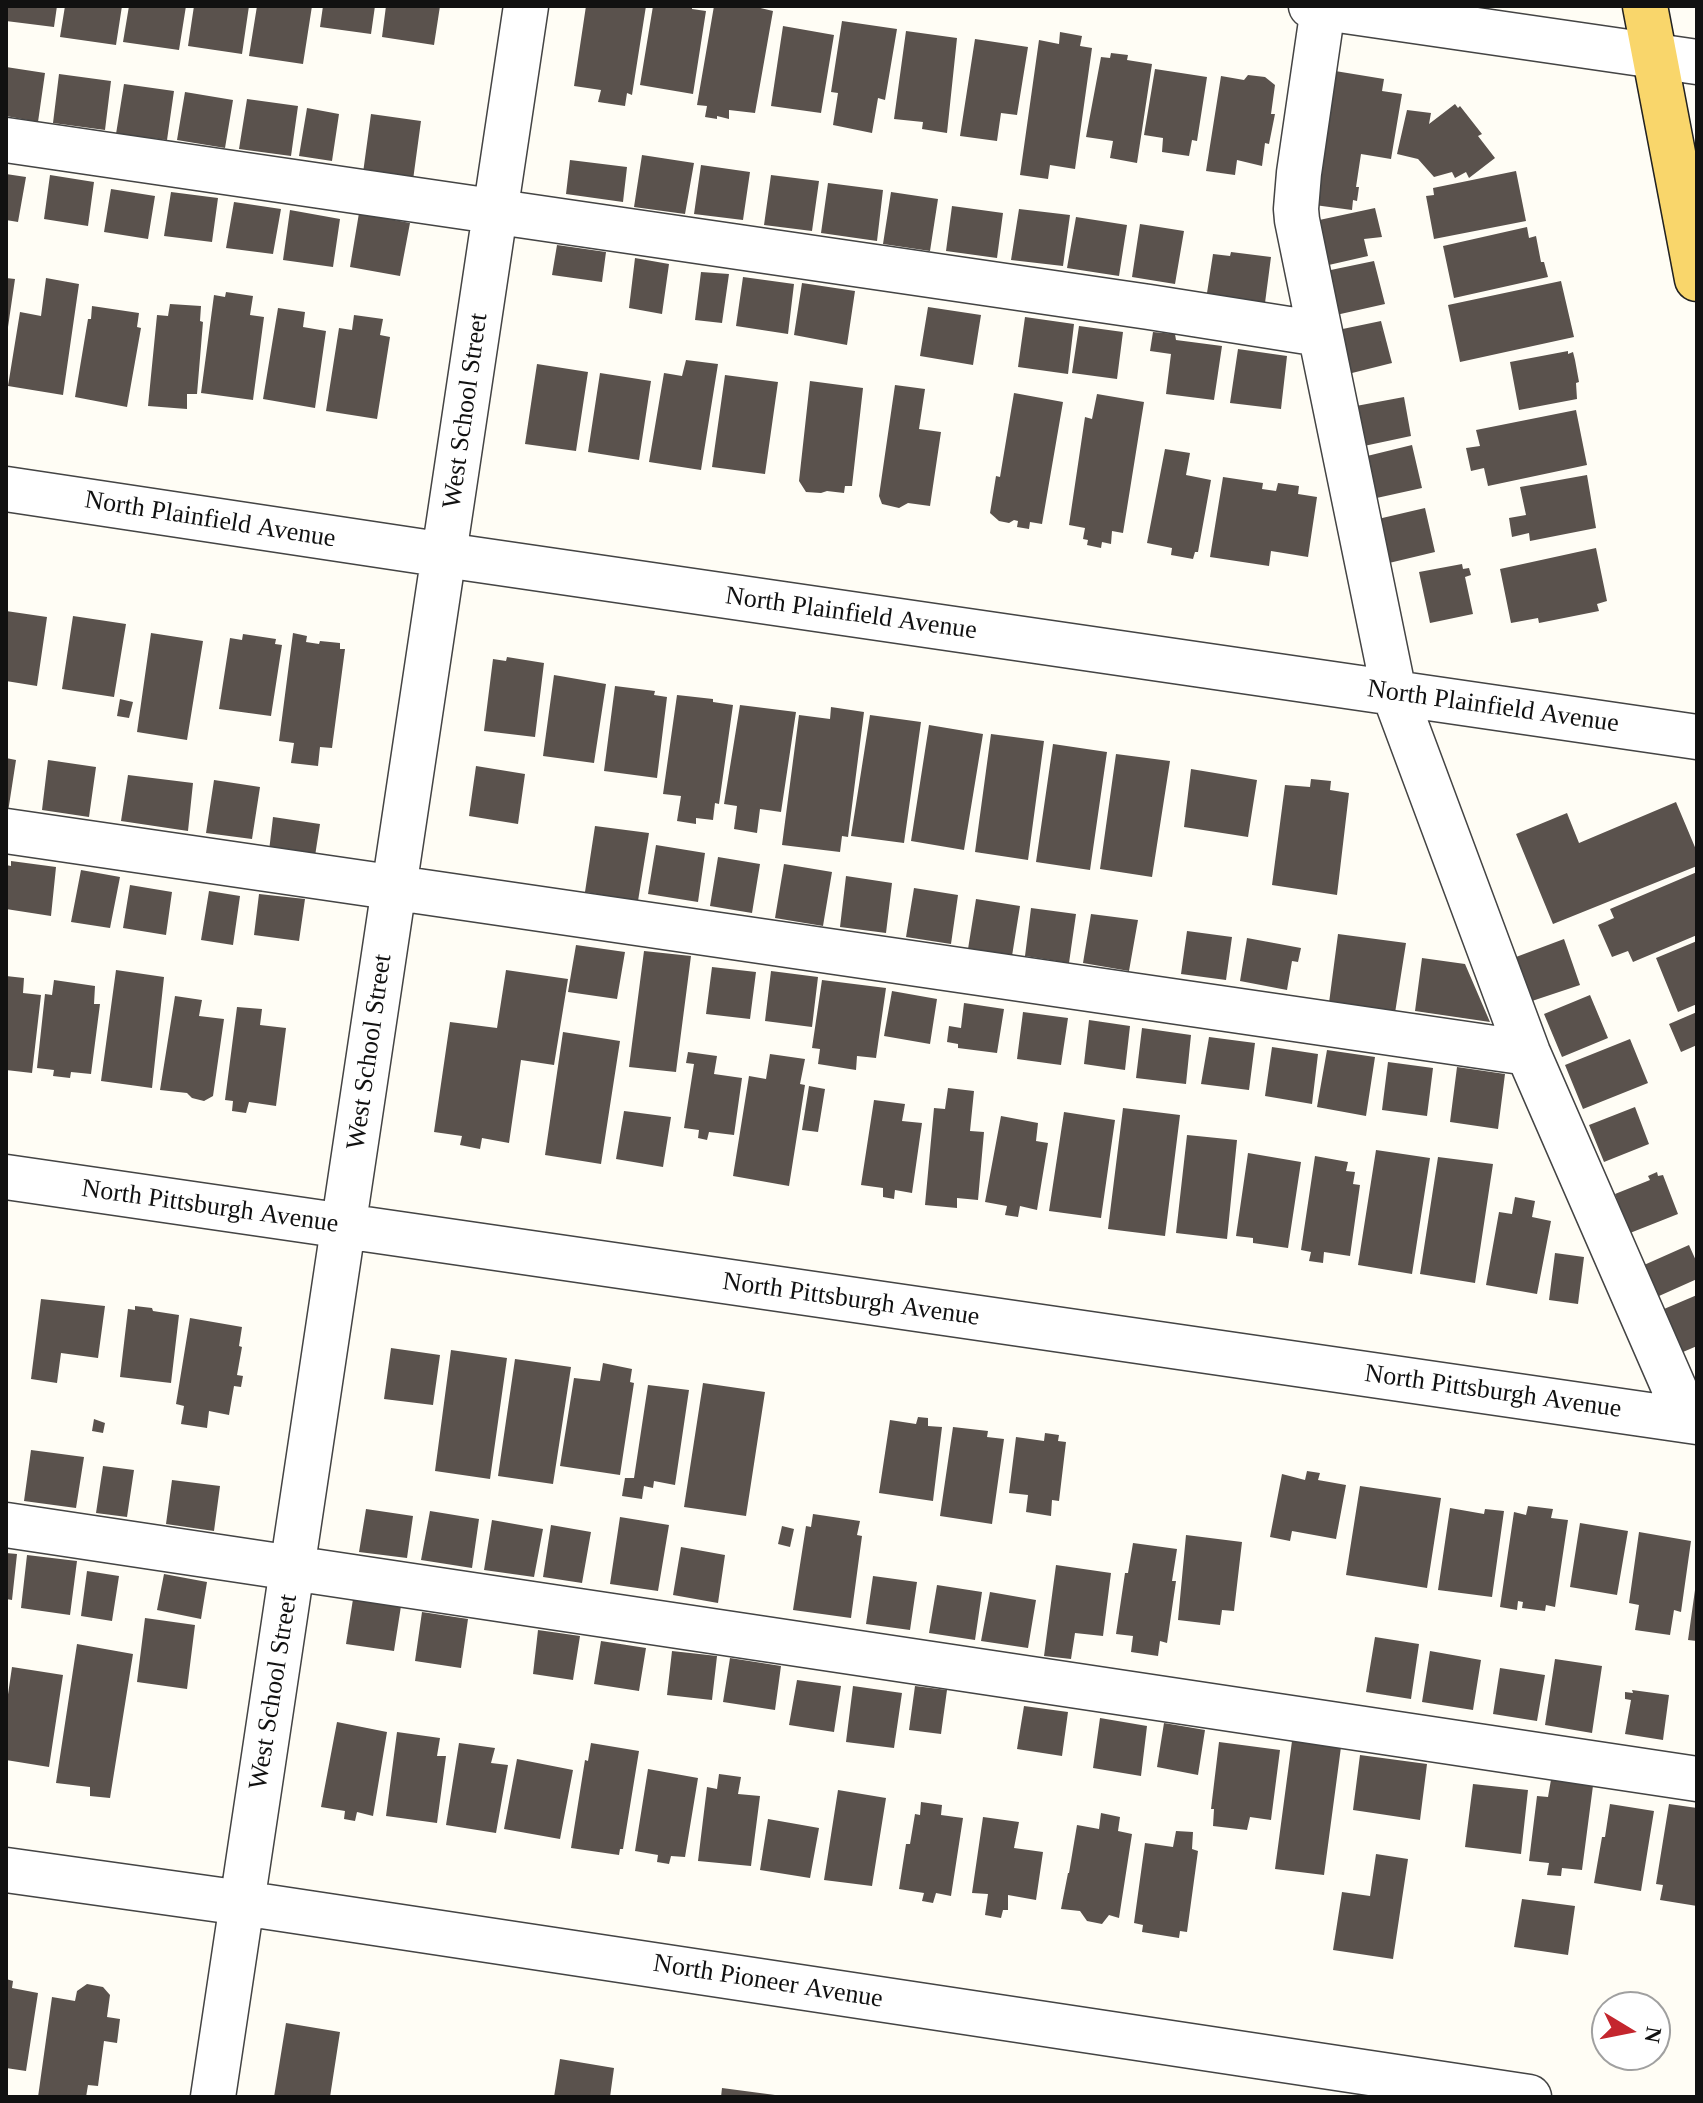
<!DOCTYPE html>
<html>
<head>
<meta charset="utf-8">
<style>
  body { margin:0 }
  #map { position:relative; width:1703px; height:2103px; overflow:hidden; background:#fffdf5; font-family:Georgia,serif }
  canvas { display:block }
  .frame { position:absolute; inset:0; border:8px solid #111; pointer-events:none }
  .north { position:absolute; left:1591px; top:1991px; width:80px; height:80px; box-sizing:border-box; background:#fff; border:2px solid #a0a0a0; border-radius:50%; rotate:100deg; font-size:22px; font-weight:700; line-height:32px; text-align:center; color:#111 }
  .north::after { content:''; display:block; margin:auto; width:28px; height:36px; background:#c4262e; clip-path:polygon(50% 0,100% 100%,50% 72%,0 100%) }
</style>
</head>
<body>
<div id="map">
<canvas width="1703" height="2103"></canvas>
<div class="frame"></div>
<div class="north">N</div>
</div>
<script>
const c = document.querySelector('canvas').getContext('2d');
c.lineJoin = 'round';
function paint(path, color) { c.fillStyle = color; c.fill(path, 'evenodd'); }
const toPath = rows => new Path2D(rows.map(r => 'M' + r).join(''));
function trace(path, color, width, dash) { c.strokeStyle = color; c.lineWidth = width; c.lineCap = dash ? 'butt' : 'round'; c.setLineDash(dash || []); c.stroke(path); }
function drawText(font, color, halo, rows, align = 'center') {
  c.font = font + ' Georgia,serif'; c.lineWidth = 8; c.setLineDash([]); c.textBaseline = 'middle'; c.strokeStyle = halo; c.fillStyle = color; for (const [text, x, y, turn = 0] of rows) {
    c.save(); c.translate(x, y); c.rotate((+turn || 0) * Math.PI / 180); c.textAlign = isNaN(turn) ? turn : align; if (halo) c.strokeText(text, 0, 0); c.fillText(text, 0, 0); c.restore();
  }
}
paint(toPath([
  [6,6,57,6,54,27,6,21],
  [65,6,122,6,116,45,60,37],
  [129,6,186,6,179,50,123,42],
  [194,6,249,6,242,54,188,46],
  [257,6,312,6,303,64,249,56],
  [323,6,375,6,371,34,320,27],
  [386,6,440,6,434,45,382,37],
  [586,6,646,6,632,95,627,93,625,106,598,102,601,90,574,86],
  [653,6,692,6,692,9,706,11,693,94,640,85],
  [714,6,752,6,773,11,755,113,729,110,729,119,717,116,717,119,705,117,707,106,697,105],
  [842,21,897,29,885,100,878,98,872,133,833,125,838,93,831,92],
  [783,26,834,35,821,113,771,106],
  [906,31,957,38,947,133,922,129,923,122,894,119],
  [1060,32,1082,36,1080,46,1092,48,1075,169,1050,165,1048,179,1020,175,1039,40,1059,44],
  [975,39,1028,47,1017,115,1001,113,997,141,960,136],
  [1111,53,1128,55,1127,60,1152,64,1137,163,1110,158,1113,141,1086,137,1101,57,1110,58],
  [6,67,45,73,38,122,6,116],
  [1155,69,1207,77,1197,141,1192,140,1189,156,1162,152,1163,138,1144,135],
  [1329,70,1384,79,1382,91,1402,94,1391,159,1361,154,1356,187,1359,187,1357,201,1353,200,1352,210,1307,204],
  [59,74,111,81,105,130,53,123],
  [1248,75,1265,77,1275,85,1271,114,1275,114,1269,144,1265,143,1262,166,1237,160,1235,175,1206,171,1221,76,1244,80],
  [124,84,174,91,167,140,116,134],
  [185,92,233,100,225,148,177,140],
  [247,99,298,106,291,156,239,149],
  [1455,104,1458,108,1460,106,1482,134,1478,136,1495,158,1469,178,1466,172,1455,178,1452,172,1434,177,1418,159,1397,154,1407,110,1431,113,1429,124],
  [307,108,339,114,332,161,299,156],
  [371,114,421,121,413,180,363,173],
  [642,155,694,163,685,214,634,207],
  [570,160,627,167,623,202,566,194],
  [701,165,750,172,743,220,694,214],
  [1516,171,1526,221,1434,239,1426,196,1434,195,1433,188],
  [6,174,26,177,18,222,6,220],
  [50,175,94,182,88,226,44,219],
  [771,175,819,181,812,231,764,225],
  [828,183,883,190,877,241,821,233],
  [111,189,155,196,148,239,104,232],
  [171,192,218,198,212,242,164,236],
  [891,192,938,199,930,251,883,244],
  [234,202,281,209,273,254,226,248],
  [952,206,1003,213,997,258,946,251],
  [1375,208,1382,237,1364,239,1368,256,1320,267,1310,222],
  [1019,209,1070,215,1063,266,1011,260],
  [290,210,340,219,333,267,283,260],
  [359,213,410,223,400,276,350,267],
  [1076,217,1127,225,1119,276,1067,268],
  [1140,224,1184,231,1175,284,1132,277],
  [1527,227,1529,238,1536,236,1541,262,1544,262,1548,277,1454,298,1443,246],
  [557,245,606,252,602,282,552,275],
  [1231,252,1271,257,1265,303,1207,293,1213,254,1230,256],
  [635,258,669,264,662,314,629,308],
  [1374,261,1385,304,1336,315,1326,271],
  [701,272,729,274,722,323,695,320],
  [743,277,794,284,788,334,736,326],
  [6,278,15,279,8,327,6,327],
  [46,278,79,284,63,395,8,386,20,312,41,316],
  [1561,281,1574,337,1460,362,1448,305],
  [802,283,855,291,847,345,794,335],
  [226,292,253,296,250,315,264,317,253,400,201,393,214,295,225,297],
  [170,304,201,306,200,321,203,322,197,394,187,394,187,409,148,406,157,315,168,316],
  [92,306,139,313,137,327,141,328,127,407,75,397,88,319,91,319],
  [928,307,981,315,973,365,920,356],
  [278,308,305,312,303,327,326,331,315,408,263,399],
  [354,315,383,319,380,335,390,337,377,419,326,411,339,328,352,330],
  [1025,317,1074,324,1068,374,1018,367],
  [1381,321,1392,363,1344,375,1333,331],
  [1079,326,1123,332,1117,379,1072,373],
  [1153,332,1175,334,1176,340,1222,346,1214,400,1166,394,1171,354,1150,351],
  [1238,349,1287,356,1281,409,1230,403],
  [1568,351,1568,354,1573,352,1575,360,1579,382,1576,383,1577,399,1519,410,1510,362],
  [686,360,718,364,701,470,649,462,664,373,682,376],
  [537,364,588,372,576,451,525,444],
  [600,373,651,381,639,460,588,452],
  [725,375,778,382,765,474,712,467],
  [810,381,863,388,852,486,845,486,844,493,827,491,821,493,806,492,799,481],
  [895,385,925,389,919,429,941,432,930,506,908,503,899,508,882,504,879,496],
  [1014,393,1063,402,1042,524,1030,522,1029,529,1017,527,1018,521,1014,520,1009,523,999,521,990,513,996,476,1000,477],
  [1097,394,1144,402,1123,533,1112,531,1111,544,1102,542,1101,548,1087,545,1088,540,1083,539,1085,528,1069,525,1085,417,1092,419],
  [1404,397,1411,436,1364,446,1356,406],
  [1576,410,1587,465,1488,486,1484,468,1471,471,1466,448,1480,446,1476,430],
  [1412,445,1422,488,1372,499,1363,457],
  [1165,449,1190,453,1186,475,1211,480,1198,552,1195,552,1193,559,1171,555,1172,548,1147,543],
  [1587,475,1596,528,1530,541,1529,533,1512,537,1509,518,1526,515,1520,487],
  [1223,477,1263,483,1262,489,1276,491,1278,483,1299,486,1298,494,1317,497,1308,557,1271,551,1269,566,1210,557],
  [1425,508,1435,552,1389,563,1378,519],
  [1596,548,1607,601,1597,604,1599,611,1539,623,1538,618,1511,623,1500,569],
  [1462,564,1463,569,1469,568,1471,575,1465,577,1473,614,1430,623,1419,572],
  [6,611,47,617,37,686,6,681],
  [73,616,126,624,114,697,62,689],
  [151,633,203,641,187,740,137,732],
  [293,633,307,636,306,642,319,644,320,641,340,643,340,649,345,649,332,748,320,747,318,766,291,763,294,743,279,741],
  [243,634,276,639,275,644,282,645,271,716,219,709,230,638,242,640],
  [507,657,544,663,535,737,484,731,493,659,506,661],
  [554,675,606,684,594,763,543,756],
  [615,686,655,691,654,695,667,697,657,778,604,771],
  [677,695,713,699,713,702,733,705,719,804,715,803,713,820,696,818,696,824,677,821,681,796,663,794],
  [120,699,133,702,129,718,117,716],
  [740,705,796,712,781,812,760,809,757,833,734,829,737,806,724,804],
  [831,707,864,712,848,837,842,836,840,852,782,845,799,715,830,719],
  [870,715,921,722,904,843,851,836],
  [929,725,983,734,964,850,911,841],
  [991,734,1044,741,1028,860,975,852],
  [1053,744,1107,752,1090,870,1036,862],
  [1116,754,1170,761,1152,877,1100,869],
  [6,758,16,760,8,812,6,812],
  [48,760,96,767,89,817,42,810],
  [476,766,525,774,518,824,469,816],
  [1191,769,1257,780,1248,837,1184,827],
  [128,775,193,783,188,831,121,821],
  [1311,779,1331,781,1330,790,1349,793,1337,895,1272,885,1285,785,1310,787],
  [214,780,260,787,252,839,206,833],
  [1676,802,1697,852,1697,866,1553,924,1516,834,1567,813,1579,843],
  [273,817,320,824,315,856,269,851],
  [595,826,649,833,638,901,585,892],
  [656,845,705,853,698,902,648,894],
  [718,857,760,864,752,913,710,906],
  [11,861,56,867,51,916,6,909,6,865,11,866],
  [784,864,832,872,823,926,775,918],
  [81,870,120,877,110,928,71,922],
  [1697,872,1697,935,1633,962,1628,951,1612,957,1598,925,1614,918,1610,909],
  [846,876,892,883,886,933,840,927],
  [130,885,172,892,166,935,123,928],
  [914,888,958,895,951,944,906,937],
  [209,891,240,896,233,945,201,940],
  [259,894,305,899,299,941,254,935],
  [976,899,1020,906,1012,956,968,949],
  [1031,908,1076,914,1069,963,1025,956],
  [1091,914,1138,920,1129,971,1083,963],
  [1187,931,1232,937,1226,980,1181,974],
  [1338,934,1406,943,1395,1013,1329,1003],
  [1247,938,1301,948,1298,962,1292,961,1287,990,1240,981],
  [1564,939,1580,985,1532,1001,1516,957],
  [1697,941,1697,1004,1678,1012,1656,958],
  [576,945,625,952,617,999,568,992],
  [644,951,691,956,676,1072,629,1067],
  [1422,958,1465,964,1490,1022,1415,1011],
  [712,967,756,972,750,1019,706,1014],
  [116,970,164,977,152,1088,101,1081],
  [506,970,568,979,554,1065,521,1060,509,1143,482,1138,480,1149,460,1145,462,1136,434,1132,450,1022,497,1028],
  [771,971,818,977,812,1027,765,1021],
  [6,976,24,978,23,993,41,995,32,1073,6,1070],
  [54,980,95,986,94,1004,100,1004,91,1074,71,1072,70,1078,53,1076,54,1070,37,1068,45,994,52,995],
  [822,980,886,988,876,1058,857,1056,856,1070,818,1064,820,1049,812,1048],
  [892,991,937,999,930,1044,884,1036],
  [1590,995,1608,1038,1562,1057,1544,1014],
  [175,996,202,1000,199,1016,224,1019,213,1096,204,1101,192,1098,187,1093,160,1090],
  [964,1003,1004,1009,997,1053,958,1048,958,1044,947,1042,949,1026,961,1028],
  [237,1007,262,1009,260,1025,286,1028,276,1106,249,1102,246,1113,232,1111,233,1101,225,1100],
  [1023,1012,1068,1018,1061,1065,1017,1059],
  [1697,1012,1697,1045,1681,1052,1669,1024],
  [1089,1020,1130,1026,1125,1070,1084,1064],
  [1142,1028,1191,1035,1186,1084,1136,1078],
  [563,1032,620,1041,601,1164,545,1155],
  [1209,1037,1255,1043,1249,1090,1201,1084],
  [1630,1039,1648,1083,1583,1109,1565,1065],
  [1272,1047,1318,1054,1312,1104,1265,1096],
  [1327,1050,1375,1057,1366,1116,1317,1107],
  [688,1052,717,1056,714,1074,742,1078,734,1135,709,1132,707,1140,698,1138,699,1130,684,1128,694,1064,686,1063],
  [770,1054,805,1059,800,1084,805,1085,789,1186,733,1176,749,1076,766,1079],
  [1388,1062,1433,1068,1427,1116,1382,1110],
  [1457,1067,1505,1074,1498,1129,1450,1122],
  [809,1086,825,1089,818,1132,802,1130],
  [948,1088,974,1091,970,1131,984,1132,978,1200,957,1198,957,1208,925,1205,934,1108,945,1109],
  [874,1100,905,1104,902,1121,922,1123,912,1193,895,1190,894,1199,883,1197,883,1188,861,1185],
  [1635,1107,1649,1144,1604,1162,1589,1125],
  [1123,1108,1180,1115,1165,1236,1108,1229],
  [624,1111,671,1117,663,1167,616,1159],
  [1064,1112,1115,1120,1101,1218,1049,1211],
  [1001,1116,1038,1123,1036,1141,1048,1143,1037,1210,1020,1206,1018,1217,1005,1215,1007,1206,985,1202],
  [1187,1135,1237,1140,1227,1239,1176,1233],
  [1376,1150,1430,1158,1412,1274,1358,1265],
  [1248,1153,1301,1162,1288,1248,1253,1243,1253,1238,1236,1236],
  [1315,1156,1348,1162,1346,1171,1355,1172,1353,1184,1360,1185,1350,1256,1324,1252,1323,1263,1309,1261,1311,1252,1301,1250],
  [1438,1157,1493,1164,1475,1283,1420,1274],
  [1657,1172,1658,1176,1663,1175,1678,1214,1630,1233,1615,1194,1650,1180,1648,1176],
  [1515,1197,1535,1201,1532,1217,1551,1221,1537,1294,1486,1285,1499,1212,1512,1214],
  [1689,1245,1697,1263,1697,1279,1659,1296,1644,1265],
  [1555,1253,1584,1257,1578,1304,1549,1300],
  [1697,1295,1697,1346,1683,1352,1664,1309],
  [41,1299,105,1306,98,1358,61,1353,57,1383,31,1379],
  [135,1306,152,1308,153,1311,179,1315,171,1383,120,1377,128,1309,135,1310],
  [190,1318,242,1327,239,1346,242,1347,237,1375,243,1376,241,1387,234,1386,229,1415,209,1411,207,1428,181,1424,184,1406,176,1404],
  [391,1348,440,1355,433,1405,384,1399],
  [451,1350,507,1358,490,1479,435,1471],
  [515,1359,571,1367,553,1484,498,1476],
  [603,1363,632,1369,630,1382,634,1383,620,1475,560,1466,574,1378,600,1381],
  [703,1383,765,1392,746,1516,684,1507],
  [648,1385,689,1390,675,1485,654,1481,653,1488,644,1486,642,1499,622,1496,625,1478,634,1478],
  [918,1417,928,1418,928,1426,942,1427,933,1501,879,1493,890,1420,916,1424],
  [94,1419,105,1423,103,1433,92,1431],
  [953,1427,988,1431,987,1437,1004,1439,992,1524,940,1516],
  [1045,1433,1059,1435,1058,1441,1066,1442,1059,1501,1052,1500,1051,1516,1026,1512,1028,1495,1009,1493,1016,1437,1044,1441],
  [31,1450,84,1457,76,1508,24,1501],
  [103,1466,134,1470,127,1517,96,1513],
  [1307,1471,1320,1473,1318,1480,1346,1485,1336,1539,1292,1531,1290,1541,1270,1537,1282,1474,1305,1480],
  [172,1480,220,1486,214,1531,166,1524],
  [1360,1486,1441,1498,1427,1588,1346,1575],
  [1528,1506,1553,1509,1551,1518,1568,1520,1555,1607,1546,1605,1545,1611,1522,1608,1523,1602,1518,1601,1517,1610,1500,1607,1514,1512,1526,1515],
  [1450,1508,1484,1514,1485,1509,1504,1511,1492,1597,1438,1590],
  [366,1509,413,1516,407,1558,359,1552],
  [430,1511,479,1519,472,1568,421,1560],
  [813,1514,860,1521,857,1535,862,1536,851,1618,793,1610,806,1526,811,1527],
  [620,1517,669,1525,658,1591,610,1584],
  [492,1520,543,1529,534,1577,484,1570],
  [1580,1523,1628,1531,1617,1595,1570,1587],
  [551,1525,591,1532,582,1583,543,1577],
  [782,1526,794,1529,790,1547,778,1544],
  [1639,1532,1691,1541,1681,1612,1674,1610,1670,1635,1635,1630,1639,1605,1629,1603],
  [1186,1535,1242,1542,1234,1611,1222,1610,1220,1625,1178,1620],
  [1133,1543,1177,1549,1172,1581,1176,1581,1167,1643,1160,1641,1158,1656,1131,1652,1133,1636,1116,1634,1125,1573,1128,1573],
  [681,1547,725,1555,718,1603,673,1595],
  [6,1553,17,1554,12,1600,6,1599],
  [27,1555,77,1561,70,1615,21,1608],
  [1056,1565,1111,1573,1103,1636,1075,1633,1071,1659,1044,1656],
  [87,1571,119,1576,112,1621,81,1616],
  [164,1574,207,1582,201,1619,157,1610],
  [873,1576,917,1582,910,1630,866,1624],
  [937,1585,982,1592,975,1640,929,1633],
  [1695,1590,1697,1590,1697,1641,1688,1640],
  [990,1592,1036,1600,1028,1648,981,1641],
  [353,1599,401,1606,394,1651,346,1644],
  [422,1612,468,1619,461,1668,415,1661],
  [145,1618,195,1625,187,1689,137,1682],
  [538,1630,580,1636,573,1680,533,1674],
  [1375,1637,1419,1644,1411,1699,1366,1692],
  [601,1641,646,1648,639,1691,594,1684],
  [77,1644,133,1654,110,1798,90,1796,90,1787,56,1783],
  [672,1651,717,1656,712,1700,667,1695],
  [1430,1651,1481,1660,1473,1710,1422,1702],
  [730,1658,781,1666,775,1710,723,1702],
  [1555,1659,1602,1666,1592,1733,1545,1725],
  [12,1667,63,1675,49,1767,6,1760,6,1708],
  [1500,1668,1545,1675,1537,1721,1493,1714],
  [797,1680,841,1686,834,1732,789,1725],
  [853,1686,902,1693,894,1748,846,1742],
  [915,1686,947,1690,941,1734,909,1730],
  [1632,1690,1669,1695,1663,1740,1625,1734,1631,1700,1625,1699,1625,1692,1633,1693],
  [1024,1706,1068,1712,1062,1756,1017,1749],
  [1100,1718,1147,1726,1141,1776,1093,1768],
  [337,1722,387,1732,373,1816,357,1812,355,1821,344,1819,345,1811,321,1807],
  [1164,1723,1205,1730,1198,1775,1157,1767],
  [397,1732,440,1738,437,1756,446,1756,437,1823,386,1816],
  [1292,1741,1341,1747,1324,1875,1275,1869],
  [1219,1742,1280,1750,1271,1820,1250,1817,1247,1830,1213,1826,1214,1809,1211,1809],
  [459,1743,495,1748,491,1763,508,1765,496,1833,446,1825],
  [591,1743,639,1751,623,1849,620,1849,619,1855,571,1848,585,1760,588,1761],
  [1360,1755,1427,1764,1420,1820,1353,1810],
  [517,1759,573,1770,560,1839,504,1829],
  [648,1769,698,1778,685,1857,671,1856,669,1864,657,1862,658,1855,635,1851],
  [719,1774,741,1777,738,1794,760,1796,751,1866,698,1861,707,1787,717,1789],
  [1552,1774,1594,1778,1582,1870,1562,1868,1561,1876,1547,1875,1549,1863,1529,1861,1537,1796,1548,1797],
  [1473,1784,1528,1790,1521,1854,1465,1847],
  [838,1790,886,1798,872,1886,824,1880],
  [921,1802,942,1805,941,1815,963,1818,951,1896,936,1893,933,1903,922,1901,924,1893,899,1889,906,1844,910,1844,915,1814,920,1815],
  [1610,1804,1654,1811,1641,1891,1594,1883,1602,1837,1605,1837],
  [1669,1804,1697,1808,1697,1906,1660,1900,1663,1885,1656,1884],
  [1101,1813,1120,1817,1118,1831,1132,1834,1119,1918,1109,1915,1102,1924,1087,1921,1080,1911,1061,1909,1068,1873,1069,1873,1077,1825,1099,1829],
  [983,1817,1019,1822,1014,1848,1043,1852,1036,1900,1008,1895,1008,1910,1003,1910,1001,1918,985,1915,988,1894,972,1893],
  [768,1819,819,1828,810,1878,760,1870],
  [1176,1831,1193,1832,1192,1849,1198,1851,1187,1932,1180,1931,1179,1938,1142,1932,1143,1925,1134,1923,1145,1843,1173,1847],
  [1376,1854,1408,1859,1393,1959,1333,1950,1342,1892,1370,1896],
  [1522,1899,1575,1906,1568,1955,1514,1947],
  [6,1979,13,1981,12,1988,38,1993,26,2071,6,2068],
  [87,1984,103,1987,110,1995,107,2017,120,2019,117,2043,104,2041,98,2086,88,2085,86,2097,38,2097,52,1997,75,2001,77,1991],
  [286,2023,340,2032,330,2097,274,2097],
  [560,2059,614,2068,610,2097,554,2097],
  [722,2088,775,2095,775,2097,721,2097]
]), '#5a524d');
const minor = toPath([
  [1311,6,1697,62],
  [1323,8,1299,173,1296,209,1297,220,1394,693,1528,1053,1688,1420],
  [6,140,1149,307,1320,334],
  [6,489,445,555,1697,737],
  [6,831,1528,1053],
  [6,1177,1697,1422],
  [6,1525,1697,1779],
  [6,1870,242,1903,1529,2097],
  [213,2097,526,6]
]);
const major = toPath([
  [1645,6,1697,279]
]);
trace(minor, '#444', 47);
trace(major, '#222', 47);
trace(minor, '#fff', 44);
trace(major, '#f9d66b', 44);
drawText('26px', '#111', '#fff', [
  ["West School Street",466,411,-82],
  ["North Plainfield Avenue",210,520,9],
  ["North Plainfield Avenue",851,614,8],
  ["North Plainfield Avenue",1493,707,8],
  ["West School Street",370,1052,-82],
  ["North Pittsburgh Avenue",210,1207,8],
  ["North Pittsburgh Avenue",851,1300,8],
  ["North Pittsburgh Avenue",1493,1392,8],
  ["West School Street",274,1692,-81],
  ["North Pioneer Avenue",768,1982,9]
]);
</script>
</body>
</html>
